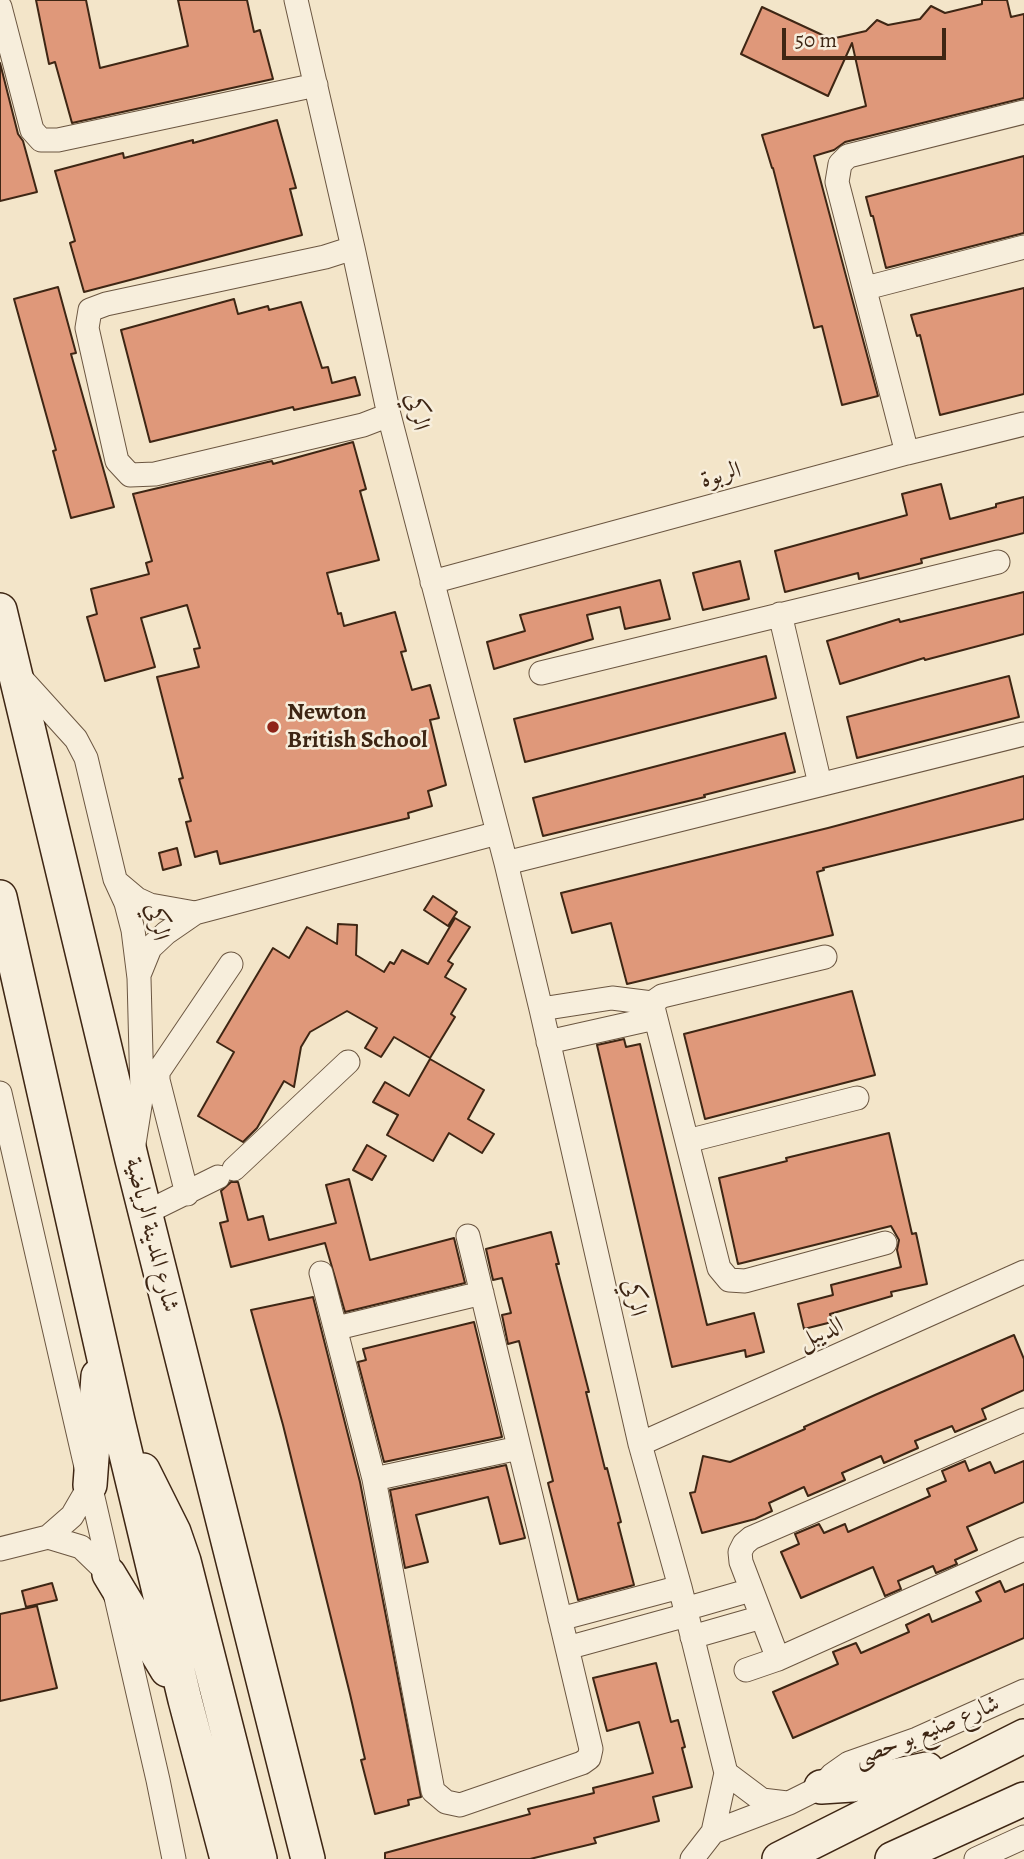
<!DOCTYPE html>
<html>
<head>
<meta charset="utf-8">
<style>
  body { margin:0 }
  #map { position:relative; width:1024px; height:1859px; overflow:hidden; background:#f3e5c9; font-family:Alegreya,serif }
  canvas { display:block }
  .scale { position:absolute; left:782px; top:28px; width:164px; height:32px; box-sizing:border-box; border:4px solid #3e2614; border-top:0; padding-left:9px; font-size:21px; line-height:24px; white-space:nowrap; color:#3e2614; -webkit-text-stroke:5px #f7eedc; paint-order:stroke }
</style>
</head>
<body>
<div id="map">
<canvas width="1024" height="1859"></canvas>
<div class="scale">50 m</div>
</div>
<script>
const c = document.querySelector('canvas').getContext('2d');
c.lineJoin = 'round';
function paint(path, color) { c.fillStyle = color; c.fill(path, 'evenodd'); }
const toPath = rows => new Path2D(rows.map(r => 'M' + r).join(''));
function trace(path, color, width, dash) { c.strokeStyle = color; c.lineWidth = width; c.lineCap = dash ? 'butt' : 'round'; c.setLineDash(dash || []); c.stroke(path); }
function drawText(font, color, halo, rows, align = 'center') {
  c.font = font + ' Alegreya,Amiri,serif'; c.lineWidth = 5; c.setLineDash([]); c.textBaseline = 'middle'; c.strokeStyle = halo; c.fillStyle = color; for (const [text, x, y, turn = 0] of rows) {
    c.save(); c.translate(x, y); c.rotate((+turn || 0) * Math.PI / 180); c.textAlign = isNaN(turn) ? turn : align; if (halo) c.strokeText(text, 0, 0); c.fillText(text, 0, 0); c.restore();
  }
}
const building = toPath([
  [36,0,86,0,100,68,188,46,178,0,247,0,254,32,260,30,273,79,72,123,55,62,49,64,36,0],
  [982,0,1007,0,1011,17,1024,14,1024,98,845,142,834,150,814,156,878,396,842,405,822,326,814,328,773,168,772,168,762,135,866,106,852,43,828,96,741,54,762,7,831,39,866,31,877,20,888,25,920,19,931,6,945,13,982,4,982,0],
  [0,63,18,134,23,141,37,192,0,201,0,63],
  [277,120,296,188,290,189,302,235,84,292,70,243,75,241,55,171,123,153,124,158,193,140,193,143,277,120],
  [1024,156,1024,233,886,268,873,216,871,216,866,197,1024,156],
  [58,287,76,353,71,354,114,507,71,518,53,451,56,450,14,299,58,287],
  [1024,288,1024,394,940,415,920,335,917,336,911,315,1024,288],
  [234,299,238,314,268,306,269,310,301,302,322,368,328,367,332,383,355,377,360,395,294,410,293,407,150,442,121,330,234,299],
  [353,442,366,489,360,491,379,560,327,573,338,614,341,613,344,626,395,612,406,651,401,652,412,690,430,685,439,718,430,720,446,785,428,791,432,806,408,813,409,818,220,864,217,851,195,857,186,822,191,821,179,779,183,778,157,677,199,667,194,649,200,648,187,605,141,618,155,667,105,681,87,617,97,614,91,589,149,574,146,563,152,561,133,494,272,461,273,464,353,442],
  [941,484,950,519,996,507,996,504,1024,497,1024,533,921,559,922,563,859,579,858,573,785,592,775,551,907,515,902,494,941,484],
  [740,561,749,599,703,610,693,573,740,561],
  [660,580,670,619,625,629,620,607,587,615,593,639,494,669,487,642,525,631,520,615,660,580],
  [1024,592,1024,634,925,660,924,658,840,684,827,641,899,619,900,622,1024,592],
  [766,656,776,698,525,762,514,719,766,656],
  [1009,676,1019,717,857,758,847,717,1009,676],
  [785,733,795,772,704,795,705,797,543,836,533,798,785,733],
  [1024,776,1024,819,823,868,824,870,817,872,833,935,627,984,611,923,572,933,561,893,828,828,1024,776],
  [177,848,181,865,163,870,159,853,177,848],
  [433,896,457,912,448,926,424,910,433,896],
  [455,918,470,927,448,961,453,964,445,977,466,989,451,1014,455,1017,430,1058,394,1037,381,1057,365,1048,377,1028,347,1011,310,1032,301,1047,294,1087,284,1081,257,1128,243,1142,198,1116,234,1052,217,1042,273,948,289,958,307,927,337,944,338,924,357,925,356,955,384,972,390,962,394,964,402,950,428,964,455,918],
  [852,991,875,1075,705,1119,684,1034,852,991],
  [624,1039,626,1047,640,1044,707,1325,754,1313,764,1352,746,1357,745,1350,672,1367,597,1045,624,1039],
  [430,1059,484,1090,468,1119,494,1134,482,1153,449,1133,433,1161,387,1135,398,1115,373,1102,385,1082,409,1096,430,1059],
  [889,1133,912,1234,916,1233,927,1284,891,1292,892,1296,830,1314,832,1322,804,1329,798,1304,833,1295,831,1285,901,1267,897,1250,899,1240,891,1226,738,1264,719,1178,787,1161,786,1158,889,1133],
  [367,1145,386,1156,372,1180,353,1170,367,1145],
  [349,1179,370,1260,454,1238,465,1283,345,1312,325,1243,231,1267,220,1223,228,1221,221,1191,231,1182,238,1182,248,1220,263,1216,269,1240,336,1223,326,1185,349,1179],
  [551,1232,559,1264,556,1264,589,1392,586,1392,605,1469,607,1468,621,1522,618,1523,634,1585,578,1600,548,1483,553,1481,526,1370,519,1341,508,1344,502,1315,511,1313,502,1278,493,1280,486,1249,551,1232],
  [313,1297,360,1482,421,1797,408,1800,409,1805,375,1814,361,1760,365,1759,350,1694,283,1425,251,1310,313,1297],
  [474,1322,502,1437,384,1462,358,1362,366,1360,363,1349,474,1322],
  [1014,1335,1024,1359,1024,1390,982,1409,986,1419,955,1432,952,1426,915,1441,918,1448,884,1463,881,1456,842,1473,845,1480,808,1496,804,1487,769,1503,772,1511,755,1519,702,1533,690,1493,695,1492,703,1456,730,1462,805,1429,804,1427,875,1395,1014,1335],
  [965,1461,969,1471,990,1462,995,1473,1024,1461,1024,1502,967,1527,977,1550,955,1560,957,1564,936,1573,933,1566,898,1581,901,1589,885,1596,873,1567,801,1598,781,1552,799,1544,795,1534,819,1524,824,1533,845,1524,848,1532,930,1496,927,1489,946,1481,942,1471,965,1461],
  [506,1465,525,1538,500,1544,488,1497,416,1515,428,1562,405,1568,390,1490,506,1465],
  [1000,1581,1005,1592,1024,1584,1024,1638,793,1738,773,1692,838,1664,833,1652,856,1643,861,1653,909,1632,906,1625,929,1614,932,1622,981,1601,976,1592,1000,1581],
  [52,1583,57,1600,26,1607,22,1591,52,1583],
  [37,1606,57,1688,0,1701,0,1614,37,1606],
  [656,1663,671,1722,678,1720,685,1747,682,1748,692,1787,653,1797,659,1821,594,1838,596,1843,530,1859,385,1859,385,1853,530,1814,528,1809,594,1793,593,1788,653,1773,639,1722,607,1731,593,1678,656,1663]
]);
paint(building, '#df987a');
trace(building, '#3e2614', 2);
const street = toPath([
  [296,0,353,248,389,415,506,863,541,1009,640,1444,680,1587,726,1773,713,1832],
  [0,7,32,130,41,140,58,140,316,85],
  [353,248,325,257,106,304,90,310,87,328,117,461,130,475,155,474,363,425,389,415],
  [866,288,1024,247],
  [907,453,837,182,840,164,848,156,1024,112],
  [432,582,907,453,1024,424],
  [780,614,820,784],
  [541,673,998,562],
  [18,675,76,739,86,758,115,879,126,903,133,930,139,978,142,1093,133,1150],
  [506,863,1024,734],
  [118,883,137,899,150,905,195,913],
  [825,957,662,996,652,1003,719,1268,729,1280,745,1281,885,1243],
  [139,975,150,948,166,933,195,913,498,833],
  [541,1009,612,998,652,1003],
  [548,1042,655,1018],
  [0,1093,158,1780,174,1859],
  [687,1141,857,1098],
  [234,1169,348,1062],
  [187,1194,158,1080,158,1072,231,964],
  [145,1213,218,1177],
  [468,1236,538,1525,591,1749,589,1758,582,1763,460,1805,446,1802,433,1791,374,1479,519,1448],
  [321,1273,374,1479],
  [337,1328,482,1293],
  [1024,1420,751,1538,744,1544,740,1552,741,1562,778,1659,1024,1549],
  [640,1444,1024,1272],
  [48,1537,81,1547,109,1574],
  [0,1549,48,1537,72,1516,90,1485],
  [685,1609,751,1590],
  [560,1619,680,1587],
  [692,1637,762,1617],
  [567,1648,687,1615],
  [746,1670,778,1659],
  [726,1773,762,1800,787,1803],
  [692,1859,713,1832,789,1803,821,1787,832,1775,849,1763,917,1739,1024,1691],
  [976,1859,1024,1837]
]);
const secondary = toPath([
  [0,610,132,1160,308,1859],
  [0,897,118,1421,185,1700,227,1859],
  [143,1470,174,1532,184,1561,260,1859],
  [90,1485,98,1376],
  [109,1574,167,1670],
  [821,1787,852,1785,927,1769],
  [779,1859,1024,1736],
  [892,1859,1024,1799]
]);
trace(street, '#6b5641', 25);
trace(secondary, '#3e2614', 36);
trace(street, '#f7eedc', 23);
trace(secondary, '#f7eedc', 33);
for (const [x, y, r, color] of [
  [273,727,7,"#8f2418"]
]) { const dot = new Path2D(); dot.arc(x, y, r, 0, 2 * Math.PI); c.fillStyle = color; c.fill(dot); trace(dot, '#f7eedc', 2.5); }
drawText('24px', '#3e2614', '#f7eedc', [
  ["الركي",416,412,77],
  ["الربوة",721,476,-15],
  ["الركي",156,922,78],
  ["شارع المدينة الرياضية",151,1235,76],
  ["الركي",633,1298,77],
  ["الديبل",821,1334,-24],
  ["شارع صنيع بو حصى",927,1732,-22]
]);
drawText('bold 24px', '#3e2614', '#f7eedc', [
  ["Newton",287,713],
  ["British School",287,741]
], 'left');
</script>
</body>
</html>
